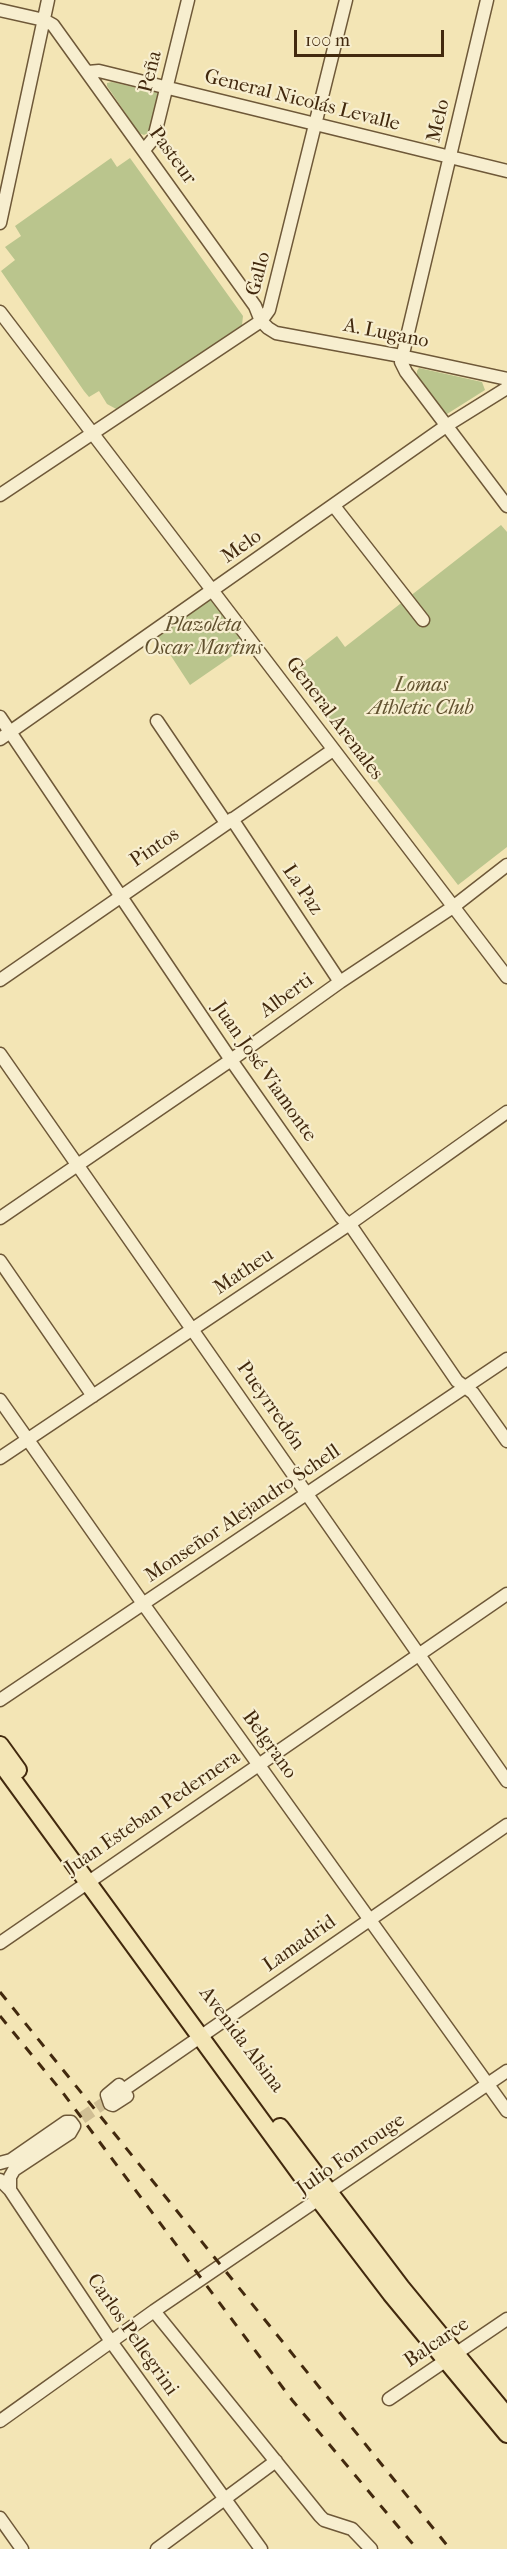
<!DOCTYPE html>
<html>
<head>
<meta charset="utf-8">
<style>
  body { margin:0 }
  #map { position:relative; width:507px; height:2549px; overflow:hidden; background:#f3e5b5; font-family:"IM FELL French Canon",serif }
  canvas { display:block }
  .scale { position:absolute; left:294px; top:30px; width:150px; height:27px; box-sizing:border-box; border:3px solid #42290e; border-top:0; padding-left:8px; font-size:18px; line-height:21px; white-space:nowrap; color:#42290e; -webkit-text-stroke:4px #f7eecf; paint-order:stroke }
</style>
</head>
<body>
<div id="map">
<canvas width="507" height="2549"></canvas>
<div class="scale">100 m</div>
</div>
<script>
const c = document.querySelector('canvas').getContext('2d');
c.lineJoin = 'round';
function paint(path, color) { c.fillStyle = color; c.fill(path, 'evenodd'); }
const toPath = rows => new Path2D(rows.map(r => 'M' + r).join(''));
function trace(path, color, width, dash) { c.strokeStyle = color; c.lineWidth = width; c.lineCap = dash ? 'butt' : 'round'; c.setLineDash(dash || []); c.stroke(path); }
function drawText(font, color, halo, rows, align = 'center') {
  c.font = font + ' "IM FELL French Canon",serif'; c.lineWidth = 4.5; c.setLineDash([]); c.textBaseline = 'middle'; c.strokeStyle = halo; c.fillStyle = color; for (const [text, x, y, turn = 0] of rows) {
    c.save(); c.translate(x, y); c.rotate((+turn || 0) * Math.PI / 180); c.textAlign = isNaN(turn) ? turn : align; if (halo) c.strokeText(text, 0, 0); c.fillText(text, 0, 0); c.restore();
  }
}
paint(toPath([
  [112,82,158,93,160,98,150,132,144,135,139,133,107,86,107,83],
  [111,158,117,167,130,158,243,316,242,325,118,410,107,404,99,391,89,397,84,391,1,271,15,260,5,247,21,236,15,226],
  [419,368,482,382,485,390,447,414,443,413,417,376,417,371],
  [501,525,507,532,507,847,458,885,292,671,337,636,345,647],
  [211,595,248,645,190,685,156,633]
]), '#bac58d');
trace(toPath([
  [67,2128,116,2095]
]), '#d0bf94', 12, [12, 6]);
const minor = toPath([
  [487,0,401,362,406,372,507,506],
  [0,10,44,20,53,25,255,306,261,321,268,328,276,333,401,356,507,379],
  [88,72,99,71,507,171],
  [144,150,154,138,188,0],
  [0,223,48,0],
  [0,312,507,977],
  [0,495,261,321,269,310,346,0],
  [334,506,423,620],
  [0,717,231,1060,341,1217,353,1229,457,1381,473,1393,507,1441],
  [157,721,226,823],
  [0,739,446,426,507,388],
  [232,819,340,982],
  [0,980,333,750],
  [0,1054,507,1781],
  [0,1218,231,1060,340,982,453,907,507,865],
  [0,1261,93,1396],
  [0,1400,144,1605,507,2111],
  [0,1458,348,1225,507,1112],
  [0,1700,507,1359],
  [0,1943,507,1594],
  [119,2085,107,2095,110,2104,113,2105,127,2096],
  [116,2095,507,1825],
  [0,2163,11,2160,66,2122,71,2122,74,2126,70,2133,14,2170,10,2177,10,2190],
  [0,2180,10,2190,112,2343,261,2549],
  [154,2311,320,2516,324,2520,352,2529,371,2549],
  [389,2399,507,2319],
  [0,2421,154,2311,507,2071],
  [0,2518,22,2549],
  [157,2549,276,2461]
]);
const major = toPath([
  [0,1745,18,1770],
  [0,1762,320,2201,391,2294,507,2434],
  [280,2127,401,2287,507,2416]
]);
trace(minor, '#6e5838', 15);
trace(major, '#42290e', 20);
trace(minor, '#f7eecf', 12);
trace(major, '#f3e5b5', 16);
trace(toPath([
  [0,1992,450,2549],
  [0,2016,63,2093,292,2400,417,2549]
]), '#42290e', 3, [10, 10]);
drawText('20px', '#42290e', '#f7eecf', [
  ["Peña",151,72,-76],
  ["General Nicolás Levalle",302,101,14],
  ["Melo",439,121,-77],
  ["Pasteur",172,156,54],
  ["Gallo",259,274,-75],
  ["A. Lugano",386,334,11],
  ["Melo",242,547,-35],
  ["General Arenales",334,719,53],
  ["Pintos",155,848,-34],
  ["La Paz",302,890,56],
  ["Alberti",287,996,-36],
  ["Juan José Viamonte",264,1072,55],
  ["Matheu",244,1272,-34],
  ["Pueyrredón",270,1406,55],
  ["Monseñor Alejandro Schell",243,1514,-34],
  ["Belgrano",269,1745,54],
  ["Juan Esteban Pedernera",153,1813,-34],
  ["Lamadrid",300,1944,-35],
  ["Avenida Alsina",241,2040,53],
  ["Julio Fonrouge",351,2155,-35],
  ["Carlos Pellegrini",132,2335,55],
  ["Balcarce",437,2343,-34]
]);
drawText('italic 20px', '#60502e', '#f7eecf', [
  ["Plazoleta",203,626],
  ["Oscar Martins",203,649],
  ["Lomas",421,686],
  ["Athletic Club",421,709]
]);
</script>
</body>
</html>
